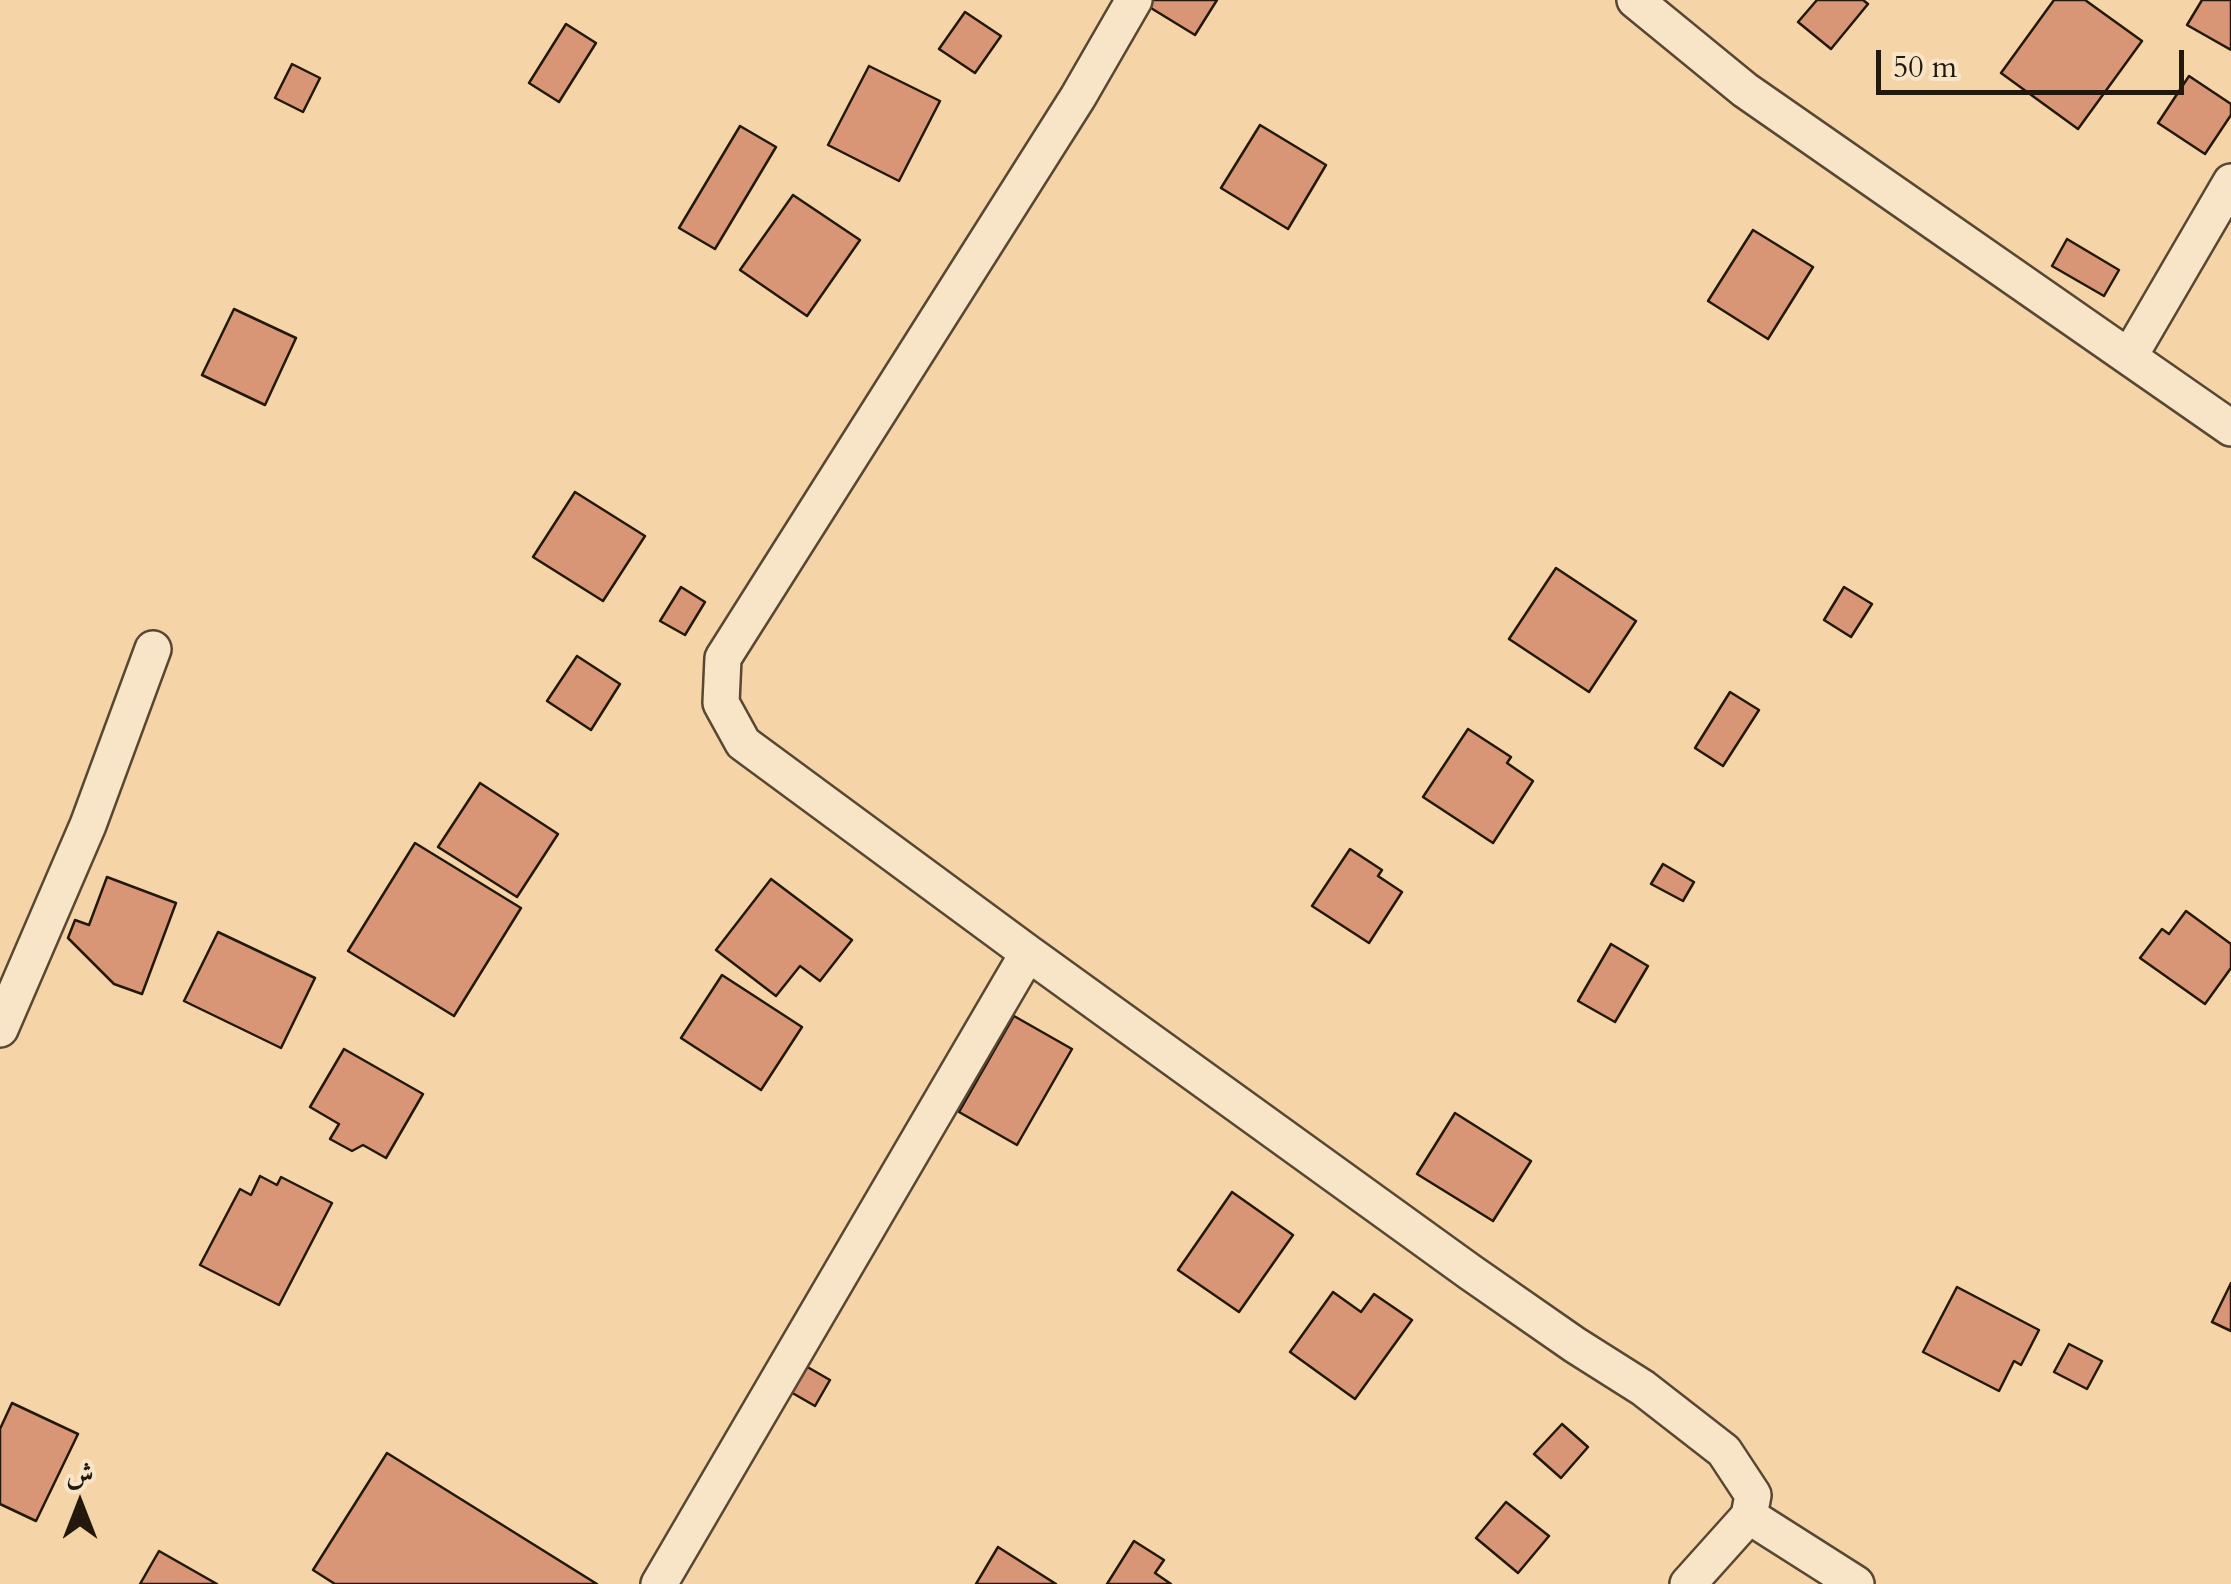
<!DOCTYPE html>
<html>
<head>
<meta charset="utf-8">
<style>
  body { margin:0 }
  #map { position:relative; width:2231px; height:1584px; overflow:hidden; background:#f5d5a7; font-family:Cardo,Amiri,serif }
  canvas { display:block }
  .north { position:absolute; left:30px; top:1454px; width:100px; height:100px; -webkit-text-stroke:8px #f8e4c6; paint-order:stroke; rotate:0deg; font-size:28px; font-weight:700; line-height:40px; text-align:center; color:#22180c }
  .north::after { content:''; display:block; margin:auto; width:35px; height:45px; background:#22180c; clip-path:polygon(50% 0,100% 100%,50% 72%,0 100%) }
  .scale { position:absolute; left:1876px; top:50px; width:308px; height:45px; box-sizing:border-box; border:5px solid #22180c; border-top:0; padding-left:12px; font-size:30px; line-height:35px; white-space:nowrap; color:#22180c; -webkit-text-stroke:8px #f8e4c6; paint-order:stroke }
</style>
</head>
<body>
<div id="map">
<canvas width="2231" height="1584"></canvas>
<div class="north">ش</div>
<div class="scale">50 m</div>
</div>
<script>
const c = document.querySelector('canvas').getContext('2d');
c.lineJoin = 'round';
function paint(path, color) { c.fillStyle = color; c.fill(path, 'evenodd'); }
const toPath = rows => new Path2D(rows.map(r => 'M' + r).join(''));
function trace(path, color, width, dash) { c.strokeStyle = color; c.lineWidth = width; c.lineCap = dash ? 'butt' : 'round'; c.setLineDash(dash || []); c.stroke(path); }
const building = toPath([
  [1150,0,1217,0,1195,35,1146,5,1150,0],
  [1817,0,1863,0,1868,4,1831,49,1798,22,1817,0],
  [2054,0,2085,0,2142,41,2078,129,2001,73,2054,0],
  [2202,0,2231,0,2231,50,2187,25,2202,0],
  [965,12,1001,36,975,73,939,49,965,12],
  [566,24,596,43,559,102,529,83,566,24],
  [292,64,320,78,303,112,275,98,292,64],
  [869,66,940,101,899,181,828,145,869,66],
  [2189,76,2231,104,2231,115,2205,154,2158,123,2189,76],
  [1260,125,1326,165,1288,229,1221,188,1260,125],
  [740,126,776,147,715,249,679,228,740,126],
  [793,195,860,240,807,316,740,270,793,195],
  [1753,230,1813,267,1768,339,1708,301,1753,230],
  [2067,239,2119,270,2104,296,2052,266,2067,239],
  [234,309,296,338,265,405,202,375,234,309],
  [575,492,645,536,603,601,533,557,575,492],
  [1556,568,1636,621,1589,692,1509,639,1556,568],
  [681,587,705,602,685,635,660,621,681,587],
  [1844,587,1872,604,1851,637,1824,620,1844,587],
  [577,656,620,684,591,730,547,701,577,656],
  [1730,692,1759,710,1723,766,1695,748,1730,692],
  [1468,729,1511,757,1507,763,1533,781,1493,843,1423,797,1468,729],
  [480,783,558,834,517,897,438,847,480,783],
  [415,843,521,908,454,1016,348,951,415,843],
  [1350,849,1382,870,1378,876,1402,892,1369,943,1312,906,1350,849],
  [1663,864,1694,882,1683,901,1651,884,1663,864],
  [107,877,176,903,142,994,114,984,68,938,75,920,89,925,107,877],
  [771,879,852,940,820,981,800,966,776,996,716,950,771,879],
  [2186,911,2231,944,2231,968,2205,1004,2140,958,2162,929,2169,934,2186,911],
  [218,932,315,978,281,1048,184,1001,218,932],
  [1611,944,1648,966,1615,1022,1578,1001,1611,944],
  [722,975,802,1027,761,1090,681,1038,722,975],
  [1014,1016,1072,1049,1017,1145,959,1112,1014,1016],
  [344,1049,423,1094,386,1158,363,1145,352,1151,330,1139,339,1124,310,1107,344,1049],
  [1455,1113,1531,1161,1493,1221,1417,1174,1455,1113],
  [260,1176,277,1185,281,1177,332,1203,279,1305,200,1265,240,1189,251,1195,260,1176],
  [1232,1192,1293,1235,1239,1312,1178,1270,1232,1192],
  [2231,1283,2231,1331,2212,1322,2231,1283],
  [1957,1287,2039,1330,2021,1365,2014,1361,1999,1391,1923,1352,1957,1287],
  [1333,1292,1361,1312,1374,1294,1412,1320,1355,1399,1290,1352,1333,1292],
  [2069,1344,2102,1361,2087,1389,2054,1372,2069,1344],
  [797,1361,830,1380,815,1406,782,1387,797,1361],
  [12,1403,78,1434,36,1521,0,1504,0,1429,12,1403],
  [1562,1424,1588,1447,1561,1478,1534,1454,1562,1424],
  [387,1453,597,1584,335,1584,313,1570,387,1453],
  [1506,1502,1549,1536,1518,1573,1476,1538,1506,1502],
  [1134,1541,1164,1560,1155,1573,1171,1584,1107,1584,1134,1541],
  [998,1547,1056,1584,976,1584,998,1547],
  [159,1551,217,1584,140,1584,159,1551]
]);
paint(building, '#d89677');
trace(building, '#22180c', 2.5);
const minor = toPath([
  [1134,0,1078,97,723,658,721,703,743,743,1028,953,1470,1272,1575,1345,1643,1388,1724,1451,1753,1495,1749,1516,1688,1584],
  [1635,0,1745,90,2231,428],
  [2129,357,2231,182],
  [0,1029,88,825,153,649],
  [1749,1516,1856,1584],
  [659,1584,1028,953]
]);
trace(minor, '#574733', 40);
trace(minor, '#f8e4c6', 35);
</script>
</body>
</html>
